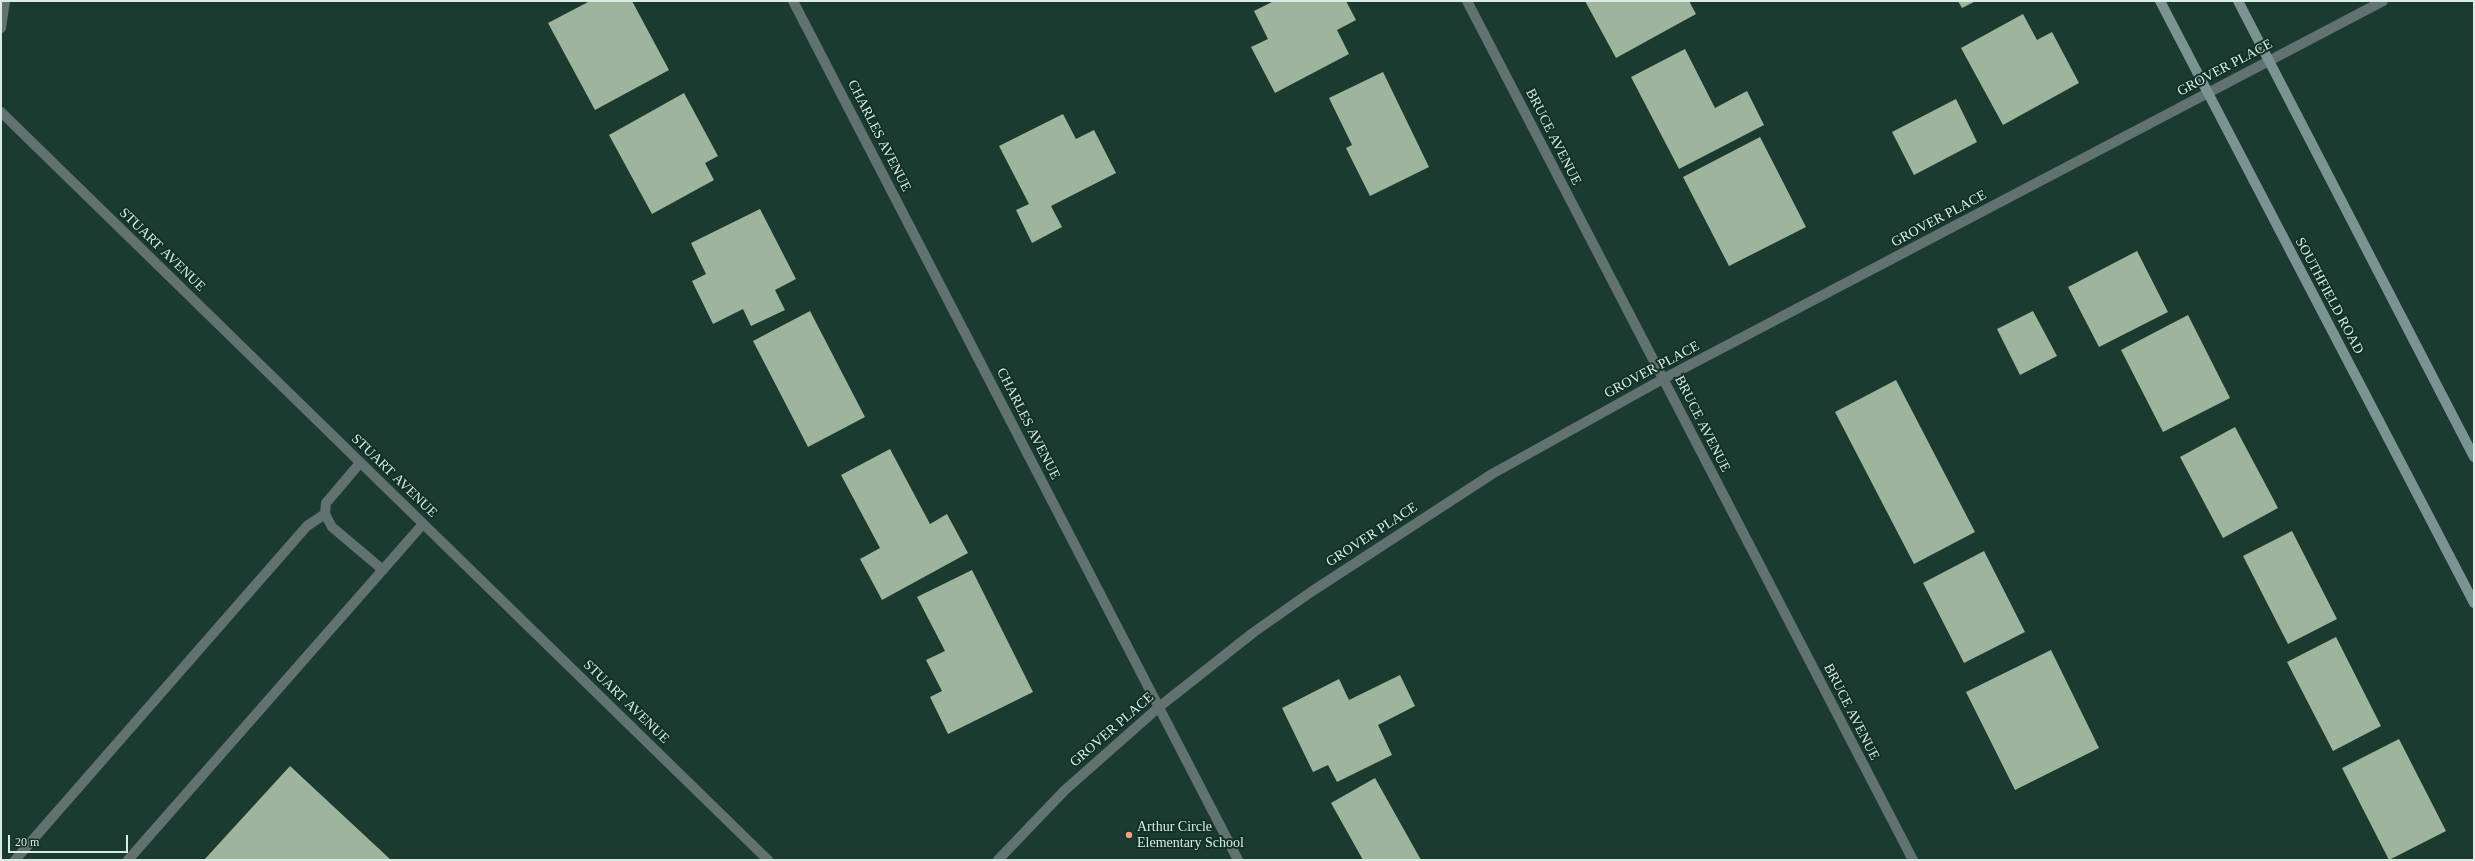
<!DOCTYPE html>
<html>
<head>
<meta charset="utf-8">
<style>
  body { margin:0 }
  #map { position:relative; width:2475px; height:861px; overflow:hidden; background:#1c3b30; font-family:"Times New Roman",serif }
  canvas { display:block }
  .frame { position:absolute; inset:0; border:2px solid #daece4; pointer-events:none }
  .scale { position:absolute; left:8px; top:835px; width:120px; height:18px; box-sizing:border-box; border:2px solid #daece4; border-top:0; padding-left:5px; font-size:12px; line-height:14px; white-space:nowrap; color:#daece4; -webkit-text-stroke:3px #123126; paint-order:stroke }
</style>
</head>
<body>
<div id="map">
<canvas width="2475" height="861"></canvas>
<div class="frame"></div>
<div class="scale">20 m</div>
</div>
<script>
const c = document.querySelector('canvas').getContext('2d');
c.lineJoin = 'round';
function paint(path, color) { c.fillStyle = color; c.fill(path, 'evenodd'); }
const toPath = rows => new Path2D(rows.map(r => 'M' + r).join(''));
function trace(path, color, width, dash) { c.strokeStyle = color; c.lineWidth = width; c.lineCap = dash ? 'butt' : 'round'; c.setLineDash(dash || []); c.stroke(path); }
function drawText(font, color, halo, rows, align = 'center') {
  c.font = font + ' "Times New Roman",serif'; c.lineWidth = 4; c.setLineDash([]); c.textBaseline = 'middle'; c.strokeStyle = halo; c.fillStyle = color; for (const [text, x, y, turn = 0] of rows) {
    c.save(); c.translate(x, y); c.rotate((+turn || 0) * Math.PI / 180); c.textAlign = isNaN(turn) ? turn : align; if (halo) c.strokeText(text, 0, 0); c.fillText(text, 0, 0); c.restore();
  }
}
paint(toPath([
  [590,1,632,1,669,70,595,110,548,23],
  [1274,1,1346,1,1356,20,1337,30,1349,54,1275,93,1251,47,1268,39,1254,11],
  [1585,1,1689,1,1696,14,1616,58],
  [1958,1,1976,1,1962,8],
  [2023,14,2037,40,2052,32,2079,83,2003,125,1961,48],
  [1685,49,1715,108,1747,91,1764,125,1679,169,1631,77],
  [1383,72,1429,167,1370,196,1346,148,1352,145,1329,98],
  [684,93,718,156,705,163,714,180,652,214,609,135],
  [1956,99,1977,142,1914,175,1892,132],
  [1063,114,1076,139,1094,130,1116,173,1051,206,1062,227,1032,243,1016,210,1029,204,999,146],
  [1760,137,1806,227,1729,266,1683,177],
  [760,209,796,279,775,290,785,310,751,326,743,309,713,324,692,281,706,274,691,243],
  [2137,251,2168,312,2099,347,2068,287],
  [810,311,865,417,808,447,753,341],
  [2033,311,2057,356,2020,375,1997,329],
  [2188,315,2230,398,2163,432,2121,350],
  [1896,380,1975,532,1914,564,1835,412],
  [2235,427,2278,508,2223,538,2180,457],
  [890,449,930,524,947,514,968,553,882,600,860,559,880,548,841,475],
  [2292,531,2337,619,2288,644,2243,556],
  [1984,551,2025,632,1964,663,1923,583],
  [972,570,1033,692,948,734,930,697,942,691,926,660,945,651,917,597],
  [2336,637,2381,726,2333,751,2287,662],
  [2051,650,2099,748,2015,790,1966,692],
  [1400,675,1415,706,1378,725,1392,755,1337,782,1328,765,1313,772,1282,708,1339,679,1349,700],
  [2399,739,2446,831,2389,860,2342,768],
  [290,766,391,860,204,860],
  [1375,778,1421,860,1363,860,1331,803]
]), '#9eb49c');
trace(toPath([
  [360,463,326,503,325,514,332,527,383,570],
  [15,860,307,526,325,514],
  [128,860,423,524]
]), '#627271', 10);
trace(toPath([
  [793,1,1238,860],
  [1467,1,1913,860],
  [1,28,5,1],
  [1,112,768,860],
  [998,860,1065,790,1159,707,1254,632,1311,592,1492,474,1663,379,2383,1]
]), '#627271', 10);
trace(toPath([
  [2160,1,2474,603],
  [2238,1,2474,457]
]), '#7b9493', 10);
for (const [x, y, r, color] of [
  [1129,835,4,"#f39f82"]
]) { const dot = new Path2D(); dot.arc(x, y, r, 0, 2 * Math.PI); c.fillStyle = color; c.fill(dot); trace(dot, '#123126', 1.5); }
drawText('14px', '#daece4', '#123126', [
  ["GROVER PLACE",2225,68,-28],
  ["CHARLES AVENUE",879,136,63],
  ["BRUCE AVENUE",1553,137,63],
  ["GROVER PLACE",1939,219,-28],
  ["STUART AVENUE",162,250,44],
  ["SOUTHFIELD ROAD",2329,296,62],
  ["GROVER PLACE",1652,370,-28],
  ["CHARLES AVENUE",1028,424,63],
  ["BRUCE AVENUE",1702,424,63],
  ["STUART AVENUE",394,476,44],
  ["GROVER PLACE",1372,535,-33],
  ["STUART AVENUE",626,702,44],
  ["BRUCE AVENUE",1851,712,63],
  ["GROVER PLACE",1112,730,-41]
]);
drawText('14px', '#daece4', '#123126', [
  ["Arthur Circle",1137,827],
  ["Elementary School",1137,843]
], 'left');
</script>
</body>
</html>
